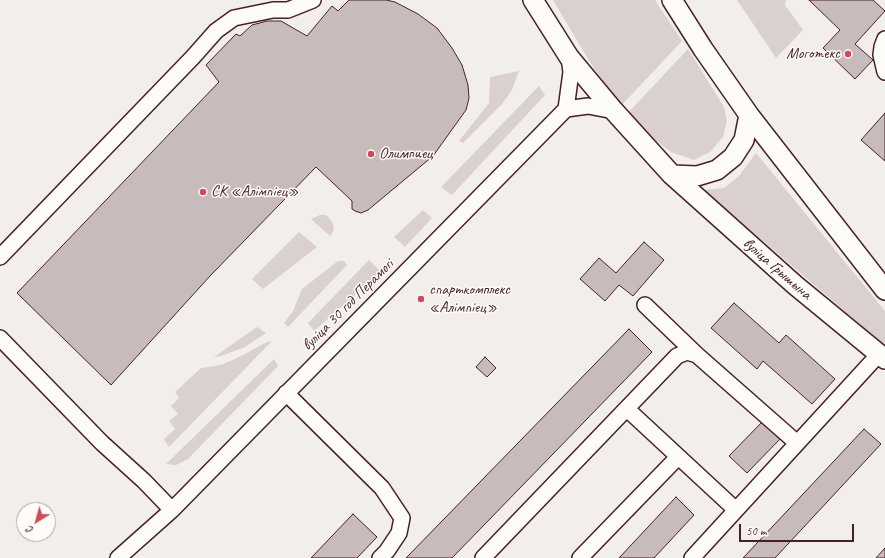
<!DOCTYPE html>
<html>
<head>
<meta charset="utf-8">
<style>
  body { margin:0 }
  #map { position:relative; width:885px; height:558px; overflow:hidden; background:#f2efeb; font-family:Caveat,sans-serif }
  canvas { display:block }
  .north { position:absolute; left:16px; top:502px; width:40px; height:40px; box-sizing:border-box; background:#fdfcf7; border:1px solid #b5a4a5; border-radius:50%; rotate:217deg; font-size:11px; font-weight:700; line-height:16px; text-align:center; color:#4a1f2b }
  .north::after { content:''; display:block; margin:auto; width:14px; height:18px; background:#d1495b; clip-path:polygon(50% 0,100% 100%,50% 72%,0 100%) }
  .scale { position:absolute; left:739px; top:524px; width:115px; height:18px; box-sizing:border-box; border:2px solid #4a1f2b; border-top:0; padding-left:5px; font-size:12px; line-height:14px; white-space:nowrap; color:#4a1f2b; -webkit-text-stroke:3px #fdfcf7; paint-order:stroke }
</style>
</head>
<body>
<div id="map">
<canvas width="885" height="558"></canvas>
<div class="north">С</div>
<div class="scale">50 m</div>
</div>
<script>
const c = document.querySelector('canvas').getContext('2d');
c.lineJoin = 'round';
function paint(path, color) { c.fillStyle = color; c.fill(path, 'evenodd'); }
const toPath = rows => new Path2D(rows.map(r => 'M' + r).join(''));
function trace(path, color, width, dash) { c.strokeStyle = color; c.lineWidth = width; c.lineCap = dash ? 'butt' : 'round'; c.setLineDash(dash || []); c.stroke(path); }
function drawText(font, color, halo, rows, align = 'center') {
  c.font = font + ' Caveat,sans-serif'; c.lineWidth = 3; c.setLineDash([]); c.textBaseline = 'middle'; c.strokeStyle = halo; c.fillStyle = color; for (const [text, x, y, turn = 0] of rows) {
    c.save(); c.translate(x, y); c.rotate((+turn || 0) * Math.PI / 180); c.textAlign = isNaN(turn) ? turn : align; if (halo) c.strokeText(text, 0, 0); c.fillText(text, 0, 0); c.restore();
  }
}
paint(toPath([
  [553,0,655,0,682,41,620,107,588,59],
  [737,0,786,0,785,5,803,30,776,58],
  [688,49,724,107,727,121,723,137,710,152,694,160,671,152,646,133,626,115],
  [519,71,512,90,502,104,463,143,459,141,489,103,490,77],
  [539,86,545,95,452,195,441,187],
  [756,153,885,311,885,346,704,190,724,188,739,176],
  [423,210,432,218,405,247,394,237],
  [320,215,326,215,330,219,333,224,334,230,330,236,311,219],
  [299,232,317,247,263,289,252,279],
  [369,260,381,272,314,331,308,323],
  [338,261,344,261,347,265,288,327,284,323,293,311,302,289],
  [257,327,266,333,245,347,221,356,214,357],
  [269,341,271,342,169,447,164,439,175,429,169,421,178,414,171,406,179,398,175,392,201,368,221,365,237,358],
  [274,359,278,366,188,459,176,465,166,464]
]), '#d9d0cf');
const building = toPath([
  [349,0,386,0,395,2,418,14,437,28,452,48,462,65,468,85,469,98,466,110,433,156,368,210,361,213,355,211,352,209,352,201,316,167,210,276,111,385,17,293,219,82,206,65,236,34,240,36,252,25,267,21,281,21,307,36,332,6,338,11,349,0],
  [809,0,873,0,885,11,855,44,873,60,855,79,823,48,840,30,809,0],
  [885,113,885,161,861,140,885,113],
  [644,242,664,260,633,296,619,285,605,301,580,279,599,258,616,273,644,242],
  [734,303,779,343,786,335,835,379,812,404,763,361,757,369,711,328,734,303],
  [629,329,652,352,452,558,406,558,629,329],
  [485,357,496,368,487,377,476,367,485,357],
  [763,421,781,438,747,473,729,456,763,421],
  [864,429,881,444,775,558,743,558,864,429],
  [676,497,694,515,654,558,619,558,676,497],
  [353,514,377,537,357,558,311,558,353,514],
  [885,548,885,558,876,558,885,548]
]);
paint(building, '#c8bbbb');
trace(building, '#4a1f2b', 1);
const minor = toPath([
  [885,39,882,47,881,55,885,72],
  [566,109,571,72,569,57],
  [0,257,193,57,216,31,234,18,273,10,288,10,313,0],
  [645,305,697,355],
  [0,338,102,443,144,481,172,510],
  [286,393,382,488,402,518,399,533,387,551,380,558],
  [627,409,736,510],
  [118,558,172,510,566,109,588,106,614,111],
  [483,558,677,356,687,352,697,355,797,443],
  [580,558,678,457],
  [692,558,879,354]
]);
const major = toPath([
  [533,0,569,57,614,111,672,175,697,176,717,170,733,157,744,140,749,115,703,49,672,0],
  [749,115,885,290],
  [672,175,795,285,885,359]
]);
trace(minor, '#4a1f2b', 18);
trace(major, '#4a1f2b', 22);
trace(minor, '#fdfcf7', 15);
trace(major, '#fdfcf7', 19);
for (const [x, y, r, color] of [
  [848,54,4,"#d1495b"],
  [371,154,4,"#d1495b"],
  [203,192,4,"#d1495b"],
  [421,299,4,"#d1495b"]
]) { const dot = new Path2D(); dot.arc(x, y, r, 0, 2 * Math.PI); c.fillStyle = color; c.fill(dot); trace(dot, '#fdfcf7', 1.5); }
drawText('16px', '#4a1f2b', '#fdfcf7', [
  ["Моготекс",840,54,"right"],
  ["Олимпиец",379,154],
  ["СК «Алімпіец»",211,192],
  ["спарткомплекс",429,290],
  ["«Алімпіец»",429,308]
], 'left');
drawText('16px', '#4a1f2b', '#fdfcf7', [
  ["вуліца Грышына",777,269,41],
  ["вуліца 30 год Перамогі",348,305,-45]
]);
</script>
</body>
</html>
